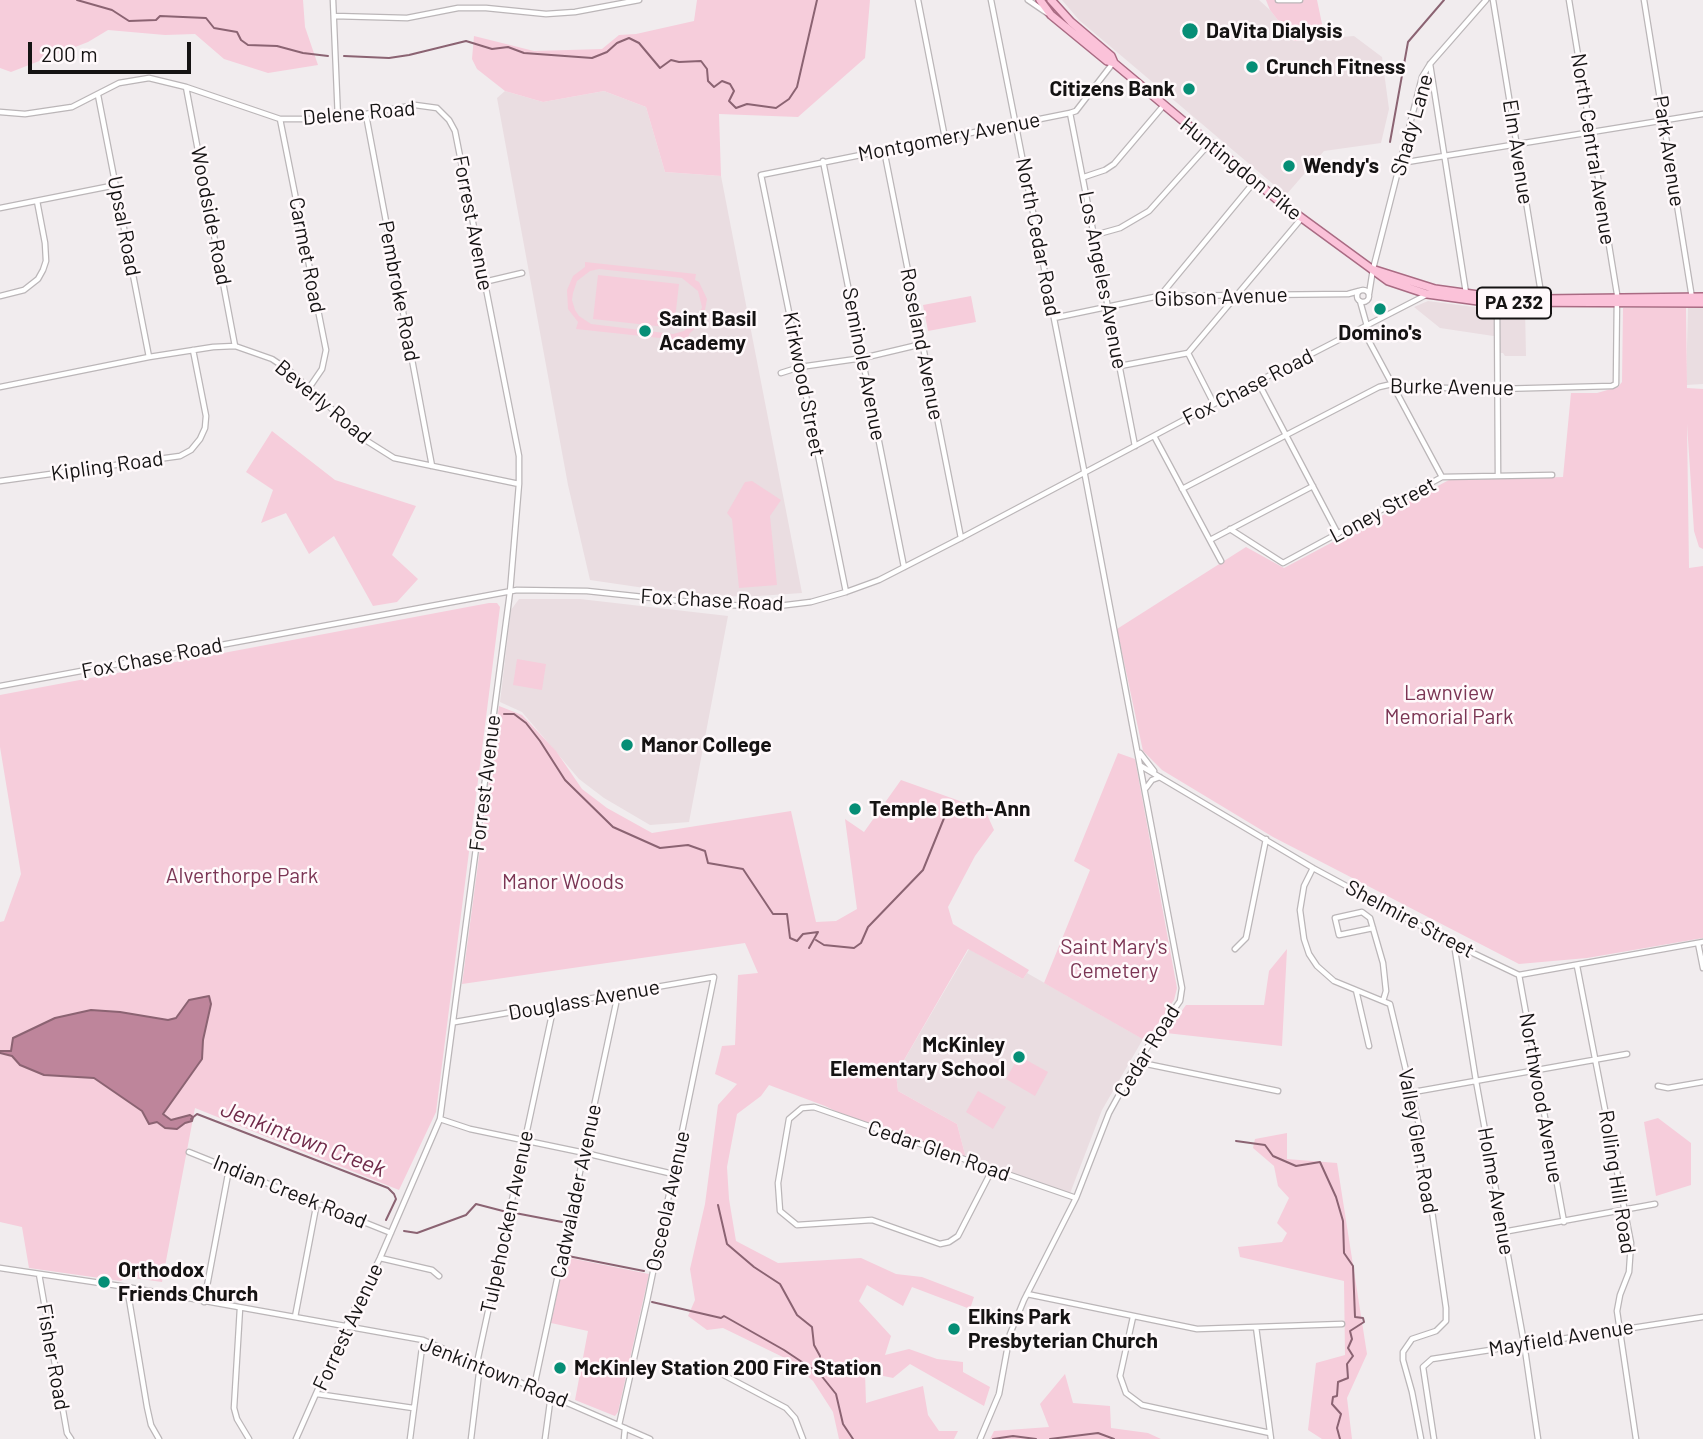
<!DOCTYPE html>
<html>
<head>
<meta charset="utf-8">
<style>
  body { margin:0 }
  #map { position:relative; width:1703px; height:1439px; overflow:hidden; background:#f1ecee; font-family:Barlow,sans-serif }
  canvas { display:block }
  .scale { position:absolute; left:28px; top:42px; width:163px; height:32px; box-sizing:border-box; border:4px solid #151313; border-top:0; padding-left:9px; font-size:21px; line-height:24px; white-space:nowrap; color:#151313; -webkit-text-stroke:5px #fff9fb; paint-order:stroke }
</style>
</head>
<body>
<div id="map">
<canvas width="1703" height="1439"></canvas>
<div class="scale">200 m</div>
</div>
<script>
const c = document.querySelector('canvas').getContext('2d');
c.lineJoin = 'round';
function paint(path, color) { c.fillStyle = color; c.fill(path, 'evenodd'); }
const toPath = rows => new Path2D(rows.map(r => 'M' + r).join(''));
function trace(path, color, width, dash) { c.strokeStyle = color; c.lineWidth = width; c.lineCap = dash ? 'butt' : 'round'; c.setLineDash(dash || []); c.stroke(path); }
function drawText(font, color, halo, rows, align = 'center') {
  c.font = font + ' Barlow,sans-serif'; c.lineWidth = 5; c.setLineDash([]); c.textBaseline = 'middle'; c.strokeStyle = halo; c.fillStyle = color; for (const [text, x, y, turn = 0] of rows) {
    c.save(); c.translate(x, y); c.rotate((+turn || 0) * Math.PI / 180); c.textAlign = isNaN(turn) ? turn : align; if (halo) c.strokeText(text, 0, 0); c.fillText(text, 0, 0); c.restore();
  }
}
paint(toPath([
  [1062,0,1259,0,1270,10,1294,41,1354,36,1382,57,1389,109,1381,143,1324,151,1286,195,1079,20],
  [505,91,543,102,604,91,646,107,665,172,721,176,802,593,743,597,665,591,590,580,568,485,497,98],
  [1428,301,1474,307,1525,308,1526,356,1505,356,1503,353,1500,353,1500,337,1440,328,1414,307],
  [1688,308,1703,308,1703,384,1686,385],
  [519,599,580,599,728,616,689,822,650,825,604,798,579,779,522,712,500,702,511,610],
  [969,949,1023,979,1027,973,1143,1039,1102,1110,1069,1196,967,1162,957,1124,898,1091,896,1074]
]), '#eadde1');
paint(toPath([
  [0,0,303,0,305,27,318,65,268,73,224,59,195,34,165,35,108,30,88,42,11,72,0,68],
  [697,0,870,0,865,58,798,117,719,114,721,176,665,172,646,107,604,91,543,102,505,91,477,69,472,59,474,36,534,51,602,49,619,35,636,34,694,21],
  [1266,0,1317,0,1325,38,1294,41,1270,10],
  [585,262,696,274,695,280,699,282,707,299,703,321,689,334,688,341,576,329,578,322,568,309,567,290,573,276,585,267],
  [599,269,682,278,698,291,702,307,698,318,684,331,673,334,591,324,579,316,575,310,572,300,573,293,577,281,590,271],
  [598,275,679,284,674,328,593,319],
  [971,296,976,322,928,331,923,305],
  [1623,308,1686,308,1687,388,1703,389,1703,549,1699,547,1694,531,1687,424,1689,568,1703,566,1703,938,1587,958,1519,964,1273,837,1162,770,1143,751,1117,629,1246,547,1284,568,1449,480,1563,477,1571,393,1597,393,1618,387,1622,382],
  [272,431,335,480,416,506,392,555,418,579,397,602,373,606,334,536,309,554,286,513,261,523,273,490,246,472],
  [752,481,781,500,770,516,777,585,739,588,732,519,727,513,745,482],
  [489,603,497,603,500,607,436,1112,399,1190,195,1108,162,1282,126,1277,121,1281,29,1268,22,1227,0,1222,0,922,4,921,21,874,0,747,0,695],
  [517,659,546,664,542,690,513,685],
  [499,706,522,715,556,751,582,789,607,808,652,833,791,811,816,922,836,921,857,909,845,819,864,832,901,780,985,810,994,830,975,856,948,907,953,924,1029,970,1023,979,968,949,896,1074,898,1091,957,1124,967,1162,864,1125,825,1106,769,1085,761,1096,737,1114,727,1167,729,1199,736,1241,778,1263,861,1258,896,1274,922,1277,974,1297,970,1309,912,1287,903,1306,867,1285,859,1301,891,1336,885,1355,909,1349,937,1359,963,1362,963,1372,990,1387,984,1406,910,1364,893,1378,865,1372,866,1403,923,1386,928,1415,939,1431,958,1431,954,1439,839,1439,833,1412,813,1381,789,1360,723,1328,707,1330,688,1316,695,1300,690,1269,705,1204,718,1105,737,1084,715,1074,722,1046,735,1045,738,975,758,973,745,943,462,984],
  [1118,753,1135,759,1177,988,1174,1000,1146,1041,1044,983,1090,870,1074,861],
  [1287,949,1282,1046,1166,1033,1186,1005,1264,1005,1269,971],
  [1019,1056,1048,1072,1035,1096,1006,1079],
  [978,1091,1006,1107,993,1129,966,1112],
  [1658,1118,1691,1143,1691,1185,1656,1196,1644,1122],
  [1287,1133,1287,1159,1337,1163,1367,1354,1347,1398,1352,1439,1322,1439,1308,1430,1316,1363,1345,1355,1344,1281,1240,1257,1238,1247,1282,1242,1287,1233,1277,1223,1289,1198,1278,1186,1274,1166,1253,1148,1255,1139],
  [565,1257,649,1274,618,1412,615,1416,575,1400,588,1331,551,1323],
  [1065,1374,1073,1403,1110,1406,1111,1428,1148,1433,1161,1439,990,1439,994,1431,1049,1427,1040,1404]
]), '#f6cddb');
const water = toPath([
  [209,996,211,1004,203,1040,202,1059,163,1114,171,1120,190,1115,193,1117,192,1121,185,1123,177,1129,165,1128,157,1122,149,1124,142,1111,94,1078,44,1075,20,1065,12,1056,0,1053,0,1051,11,1051,13,1038,55,1018,91,1010,120,1012,168,1020,176,1018,189,1000,209,996]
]);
paint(water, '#be859b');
trace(water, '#8b6372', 2);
trace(toPath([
  [77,0,112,10,129,21,156,20,160,16,206,18,214,28,237,32,241,40,248,45,277,46,303,53,328,56],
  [344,56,389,58,409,55,466,41,492,49,508,47,524,53,592,58,607,52,617,43,629,38,639,43,660,68,671,60,679,62,701,61,707,69,708,81,714,87,722,81,730,84,734,91,729,101,736,108,747,104,776,108,789,99,797,87,817,0],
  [1390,142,1408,42,1444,0],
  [504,714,514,714,526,723,540,741,565,780,613,827,660,848,688,845,705,851,708,863,743,869,773,914,787,914,790,938,797,941,803,934,818,932,809,948],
  [816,940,824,945,854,948,861,943,868,927,923,870,951,801],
  [191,1119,197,1114,388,1188,394,1194,396,1199,386,1220],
  [1236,1141,1265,1145,1273,1156,1296,1166,1320,1162,1336,1197,1343,1221,1344,1253,1353,1266,1355,1317,1363,1318,1364,1322,1350,1331,1352,1339,1348,1348,1353,1356,1347,1364,1348,1378,1338,1382,1337,1396,1333,1397,1332,1404,1341,1414,1337,1428,1340,1439],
  [718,1205,727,1244,754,1267,780,1284,797,1315,812,1327,814,1345,820,1356,820,1373],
  [515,1213,562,1222],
  [404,1231,417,1233,466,1215,476,1204,503,1211],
  [568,1256,644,1271],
  [652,1302,721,1318,724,1316,784,1350,820,1374,836,1394,843,1424,853,1439],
  [993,1439,1013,1436,1036,1439],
  [1050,1439,1098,1433,1114,1439]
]), '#8b6372', 2);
const minor = toPath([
  [333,0,338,119],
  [918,0,945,138],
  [1028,0,1047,13],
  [1278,0,1300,0],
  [1493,0,1542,299],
  [1644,0,1692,298],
  [334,16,407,18,458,8,486,8,546,14,575,12,639,0],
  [1430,64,1466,293],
  [186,87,235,346],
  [98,95,149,357],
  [0,112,25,114,72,107,119,83,149,78,186,87,280,119,338,119,415,105,437,108,449,120,455,131,519,456,519,484,510,592,440,1119,380,1258,346,1326,296,1439],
  [1070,113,1135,446],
  [366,115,432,466],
  [280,119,326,350,322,369,309,388],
  [884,150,961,538],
  [823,161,904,567],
  [1401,163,1703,114],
  [1084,177,1105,170,1114,164,1164,105],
  [0,208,116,185],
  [1095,235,1120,228,1149,211,1210,143],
  [484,282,522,273],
  '1357 296a6 6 0 1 1 12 0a6 6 0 1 1-12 0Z',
  [1369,294,1373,269,1422,77,1430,64,1486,0],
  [0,296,24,290,38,279,43,270,46,261,45,243,37,201],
  [1160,296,1255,181],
  [1360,301,1367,326],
  [1497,301,1498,476],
  [1054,318,1159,296,1348,294,1359,291],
  [1362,328,1442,477],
  [1188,353,1214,404],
  [1120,366,1188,353,1301,219],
  [781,373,800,367,863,358,922,344],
  [1258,382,1338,534],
  [0,387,149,357,213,347,235,346,272,359,290,371,367,441,394,458,519,484],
  [1154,436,1221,561],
  [0,481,180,456,191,450,200,439,205,428,206,416,193,350],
  [1182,489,1379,387,1392,384,1400,387,1497,389,1612,386,1616,384,1617,294,1569,0],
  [1230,529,1283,563,1442,477,1552,475],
  [1210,540,1313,486],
  [846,592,761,175,1070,113,1076,111,1113,63],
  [0,686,517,590,587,591,709,604,770,607,811,602,846,592,879,580,961,538,1214,404,1426,295],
  [1140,753,1154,771],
  [1141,766,1313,868,1454,944,1519,975,1703,942],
  [1146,788,1152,780,1160,777],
  [1313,868,1304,886,1300,910,1304,939,1309,954,1317,966,1334,981,1390,1004,1420,1129,1418,1149,1421,1173,1432,1211,1446,1308,1446,1321,1436,1331,1412,1339,1403,1352,1403,1360,1412,1392,1421,1439],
  [1373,928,1339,935,1335,918,1362,912,1370,918,1383,963,1386,991,1383,1001],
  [1698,943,1703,968],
  [1454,944,1476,1081,1524,1343,1538,1439],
  [1235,949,1246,938,1266,839],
  [1577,966,1631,1243,1629,1272,1620,1295,1617,1311,1636,1439],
  [1519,975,1564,1222],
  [1356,990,1369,1046],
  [455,1022,714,977,647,1301,619,1425],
  [1137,1062,1278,1091],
  [1658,1086,1668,1088,1703,1082],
  [1419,1091,1627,1054],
  [440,1119,470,1129,585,1153,673,1174],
  [189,1152,391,1233],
  [992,1170,958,1236,949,1242,940,1244,872,1220,797,1225,780,1211,778,1183,789,1119,802,1108,814,1107,1076,1198],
  [1503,1232,1655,1204],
  [380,1258,432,1270,439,1276],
  [0,1268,127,1287,423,1340,650,1439],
  [39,1274,67,1433,71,1439],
  [127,1287,147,1407,151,1425,159,1439],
  [1027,1294,1197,1329,1342,1324],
  [204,1302,229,1169],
  [240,1308,234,1408,237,1419,249,1439],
  [295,1317,317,1202],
  [1133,1317,1120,1376,1126,1393,1142,1405,1270,1433],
  [1256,1327,1271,1439],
  [718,1372,786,1408,795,1418,803,1439],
  [534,1387,618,994],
  [317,1394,413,1408],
  [410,1439,423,1340],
  [471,1439,480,1365,478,1358,554,1005],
  [545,1439,551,1395],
  [624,1439,625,1428],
  [980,1439,999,1394,1010,1334,1024,1300,1076,1198,1109,1113,1137,1062,1180,1001,1182,988,1083,465,991,0],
  [1434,1439,1423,1367,1432,1359,1703,1317]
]);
const primary = toPath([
  [1040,0,1051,15,1107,61,1114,63,1280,202,1388,281,1427,294,1485,302,1703,303],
  [1051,0,1071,22,1111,56,1114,63],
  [1375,270,1435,289,1493,297,1542,299,1703,297]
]);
trace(minor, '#bbb6b8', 7);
trace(primary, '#a96b83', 10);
trace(minor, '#fff', 4.5);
trace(primary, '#fbc2d9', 7);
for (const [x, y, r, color] of [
  [1190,31,9,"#068e76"],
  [1252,67,7,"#068e76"],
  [1189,89,7,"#068e76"],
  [1289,166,7,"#068e76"],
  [1380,309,7,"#068e76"],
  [645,331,7,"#068e76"],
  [627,745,7,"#068e76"],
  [855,809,7,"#068e76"],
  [1019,1057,7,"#068e76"],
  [104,1282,7,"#068e76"],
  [954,1329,7,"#068e76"],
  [560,1368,7,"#068e76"]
]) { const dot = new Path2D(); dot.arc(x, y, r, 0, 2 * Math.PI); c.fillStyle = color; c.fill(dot); trace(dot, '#fff9fb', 2.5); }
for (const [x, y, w] of [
  [1514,303,74]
]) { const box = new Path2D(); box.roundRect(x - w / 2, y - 15.5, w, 31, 5); c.fillStyle = '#fff9fb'; c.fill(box); trace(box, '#151313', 2); }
drawText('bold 19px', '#151313', null, [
  ["PA 232",1514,303]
]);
drawText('bold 21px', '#151313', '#fff9fb', [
  ["DaVita Dialysis",1206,31],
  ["Crunch Fitness",1266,67],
  ["Citizens Bank",1175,89,"right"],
  ["Wendy's",1303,166],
  ["Saint Basil",659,319],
  ["Academy",659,343],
  ["Domino's",1380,333,"center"],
  ["Manor College",641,745],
  ["Temple Beth-Ann",869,809],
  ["McKinley",1005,1045,"right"],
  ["Elementary School",1005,1069,"right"],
  ["Orthodox",118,1270],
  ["Friends Church",118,1294],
  ["Elkins Park",968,1317],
  ["Presbyterian Church",968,1341],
  ["McKinley Station 200 Fire Station",574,1368]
], 'left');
drawText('21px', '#151313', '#fff9fb', [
  ["Delene Road",359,113,-5],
  ["Shady Lane",1412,125,-74],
  ["Montgomery Avenue",949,137,-11],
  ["North Central Avenue",1593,149,81],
  ["Park Avenue",1669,151,81],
  ["Elm Avenue",1518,152,81],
  ["Huntingdon Pike",1241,169,39],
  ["Woodside Road",211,216,79],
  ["Forrest Avenue",473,223,79],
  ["Upsal Road",124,226,79],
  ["North Cedar Road",1038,237,79],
  ["Carmet Road",307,255,79],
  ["Los Angeles Avenue",1103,280,79],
  ["Pembroke Road",399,291,79],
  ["Gibson Avenue",1221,297,-2],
  ["Roseland Avenue",922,344,79],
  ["Seminole Avenue",864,364,79],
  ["Kirkwood Street",804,384,79],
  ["Fox Chase Road",1248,387,-27],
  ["Burke Avenue",1452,387,1],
  ["Beverly Road",323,402,40],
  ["Kipling Road",107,466,-8],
  ["Loney Street",1383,510,-28],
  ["Fox Chase Road",712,600,3],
  ["Fox Chase Road",152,658,-11],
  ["Forrest Avenue",485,783,-83],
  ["Shelmire Street",1410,919,28],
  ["Douglass Avenue",584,1000,-10],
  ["Cedar Road",1147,1051,-58],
  ["Northwood Avenue",1541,1098,80],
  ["Valley Glen Road",1418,1141,80],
  ["Cedar Glen Road",939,1151,19],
  ["Rolling Hill Road",1617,1182,81],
  ["Cadwalader Avenue",576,1191,-78],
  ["Holme Avenue",1496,1191,80],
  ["Indian Creek Road",290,1192,22],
  ["Osceola Avenue",668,1201,-78],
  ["Tulpehocken Avenue",507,1222,-78],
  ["Forrest Avenue",348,1327,-65],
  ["Mayfield Avenue",1561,1338,-9],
  ["Fisher Road",53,1357,80],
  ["Jenkintown Road",494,1372,22]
]);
drawText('21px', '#7b3554', '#fff9fb', [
  ["Lawnview",1449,693],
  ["Memorial Park",1449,717],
  ["Alverthorpe Park",242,876],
  ["Manor Woods",563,882],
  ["Saint Mary's",1114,947],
  ["Cemetery",1114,971]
]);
drawText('italic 23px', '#6f2a49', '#fff9fb', [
  ["Jenkintown Creek",303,1139,21]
]);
</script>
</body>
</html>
